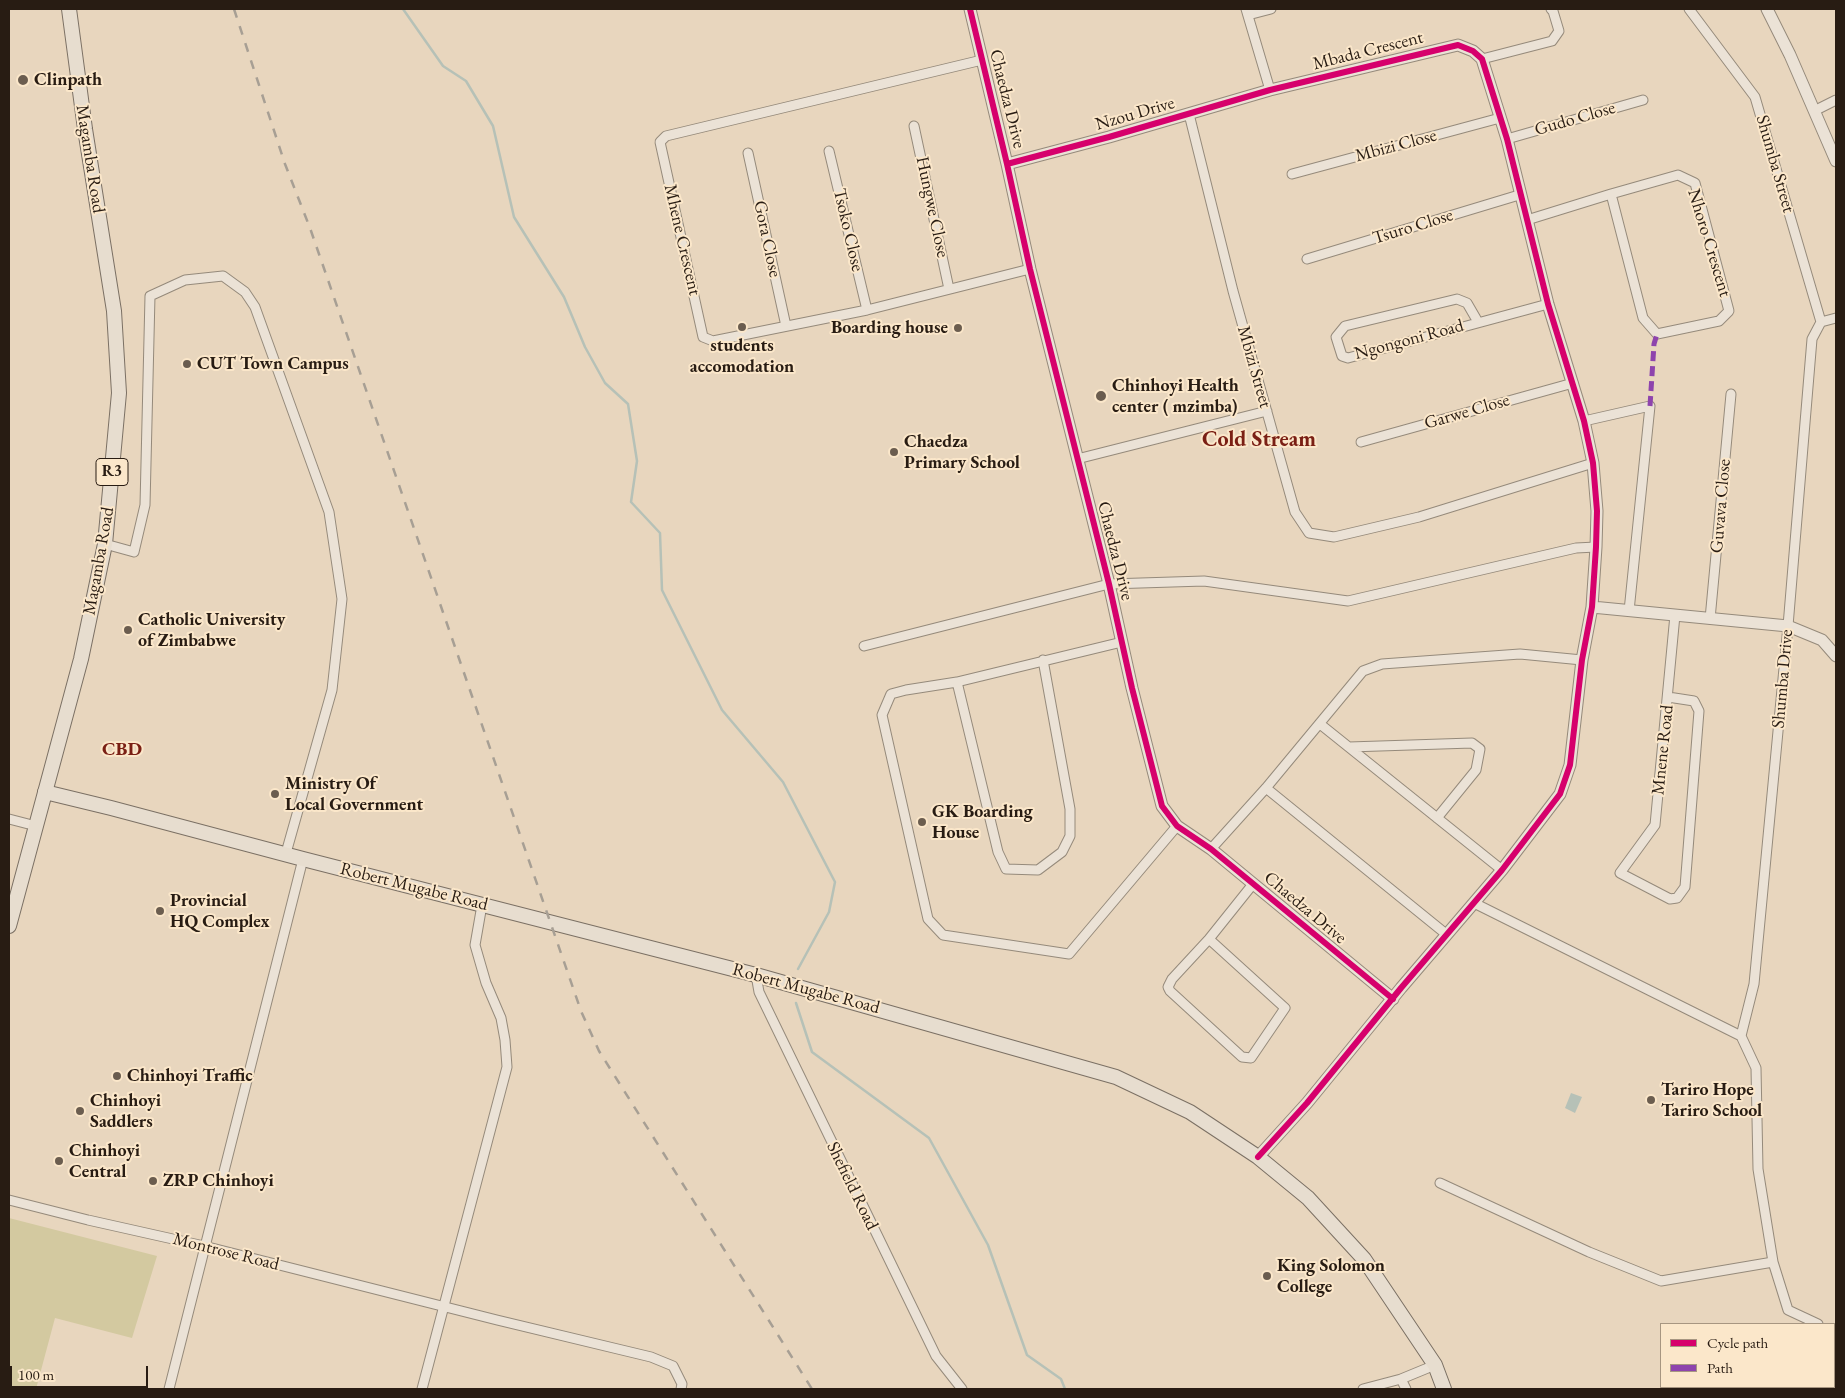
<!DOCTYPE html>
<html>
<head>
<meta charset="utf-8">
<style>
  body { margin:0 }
  #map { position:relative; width:1845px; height:1398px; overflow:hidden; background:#e8d6be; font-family:"EB Garamond",serif }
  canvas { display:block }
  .frame { position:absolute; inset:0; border:10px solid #281c13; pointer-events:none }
  .legend { position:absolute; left:1660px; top:1323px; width:175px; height:65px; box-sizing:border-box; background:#fbe7ca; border:1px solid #a79681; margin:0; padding:6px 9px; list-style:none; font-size:15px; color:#281c13 }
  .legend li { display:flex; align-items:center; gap:10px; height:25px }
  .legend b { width:25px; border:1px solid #a79681 }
  .scale { position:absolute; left:10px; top:1366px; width:138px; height:22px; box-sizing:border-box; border:2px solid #281c13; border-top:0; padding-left:6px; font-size:15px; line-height:18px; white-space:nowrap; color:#281c13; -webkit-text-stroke:4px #fbe7ca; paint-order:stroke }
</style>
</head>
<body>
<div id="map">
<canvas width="1845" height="1398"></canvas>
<div class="frame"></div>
<ul class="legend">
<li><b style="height:6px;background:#d6006c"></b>Cycle path</li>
<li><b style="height:6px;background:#8e44ad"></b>Path</li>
</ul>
<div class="scale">100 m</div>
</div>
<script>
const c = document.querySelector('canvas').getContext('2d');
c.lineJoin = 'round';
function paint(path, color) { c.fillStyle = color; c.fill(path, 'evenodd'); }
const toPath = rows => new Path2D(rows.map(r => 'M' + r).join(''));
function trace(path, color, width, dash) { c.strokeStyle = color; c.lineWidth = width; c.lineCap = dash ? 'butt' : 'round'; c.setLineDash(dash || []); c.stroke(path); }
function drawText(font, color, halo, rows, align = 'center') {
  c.font = font + ' "EB Garamond",serif'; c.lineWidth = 4; c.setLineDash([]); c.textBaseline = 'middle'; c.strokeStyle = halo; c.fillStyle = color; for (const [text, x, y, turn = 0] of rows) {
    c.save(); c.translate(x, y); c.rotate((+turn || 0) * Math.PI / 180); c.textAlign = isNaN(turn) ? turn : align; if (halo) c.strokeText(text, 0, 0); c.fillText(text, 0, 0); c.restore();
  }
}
paint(toPath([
  [9,1218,157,1256,132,1338,55,1318,36,1389,9,1389]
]), '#d3c9a0');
paint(toPath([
  [1571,1093,1582,1097,1575,1113,1565,1108]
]), '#b6c1b7');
trace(toPath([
  [403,9,443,66,466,81,493,126,514,217,564,297,585,347,605,383,628,404,637,461,631,502,660,533,662,590,722,710,783,782,835,882,829,912,798,969],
  [796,1003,812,1052,929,1138,988,1245,1027,1355,1061,1379,1065,1389]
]), '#b6c1b7', 2.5);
const minor = toPath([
  [1246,9,1270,90],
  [1689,9,1755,97,1821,322,1836,318],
  [1248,15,1271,9],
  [1482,59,1552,41,1559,31,1553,11,1551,9],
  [982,60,666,136,660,142,703,337,713,341,867,310,1030,269],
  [1814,111,1836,100],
  [1189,114,1233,291,1295,512,1309,533,1334,537,1419,517,1593,463],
  [914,126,949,289],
  [1507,139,1643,100],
  [829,151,867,310],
  [748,153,786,326],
  [1292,174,1500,118],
  [1527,220,1611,194,1678,175,1695,183,1729,311,1719,321,1657,334,1643,318,1611,194],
  [1307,259,1519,195],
  [1478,322,1467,303,1457,299,1345,326,1336,337,1342,356,1348,358,1548,304],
  [1584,421,1650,406,1629,611],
  [1361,442,1573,383],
  [1077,459,1267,411],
  [105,544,134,552,145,505,150,296,185,280,223,276,245,292,255,307,329,512,342,599,332,690,286,853],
  [1710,619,1731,394],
  [1122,642,957,682,906,690,891,694,882,715,928,919,943,935,1069,954,1177,826],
  [864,646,1109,584,1204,581,1348,601,1576,548,1596,547],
  [957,682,998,852,1006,869,1038,870,1062,852,1070,836,1070,809,1043,660],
  [1668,697,1694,701,1699,711,1685,887,1677,898,1670,899,1620,873,1655,825,1675,615],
  [1320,724,1502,870],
  [1349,747,1472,743,1480,749,1476,770,1437,818],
  [1266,788,1446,934],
  [9,819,36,826],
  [1211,849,1266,788,1363,671,1382,664,1520,654,1582,660],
  [1474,903,1741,1036,1756,1068,1758,1169,1773,1262,1788,1310,1818,1324],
  [1209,939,1285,1008,1251,1058,1242,1057,1170,991,1168,987,1172,979,1209,939,1253,884],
  [756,975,759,992,936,1356,962,1389],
  [1741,1036,1754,984,1788,626,1812,339,1821,322],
  [1440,1183,1589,1252,1661,1281,1773,1262],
  [9,1200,88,1220,204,1246,497,1320,651,1357,673,1366,682,1384,681,1389],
  [1834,1331,1836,1332],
  [1401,1379,1406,1389],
  [169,1389,303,859],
  [422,1389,507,1067,505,1040,501,1018,486,983,475,945,482,905],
  [1363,1389,1401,1379,1435,1365]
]);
const tertiary = toPath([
  [970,9,1007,164,1030,269,1109,584,1132,688,1162,806,1177,826,1211,849,1393,999],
  [1767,9,1790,55,1836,161],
  [1007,164,1109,137,1270,90,1458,45,1473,51,1482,59,1507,139,1548,304,1584,421,1593,463,1597,511,1596,547,1592,607,1582,660,1570,765,1560,794,1502,870,1401,988,1307,1103,1258,1157],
  [1592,607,1788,626,1822,640,1836,656]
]);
const primary = toPath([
  [45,792,111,808,303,859,756,975,1116,1077,1190,1112,1258,1157,1308,1198,1364,1259,1435,1365,1444,1389]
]);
const trunk = toPath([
  [9,926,81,659,105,544,119,393,114,311,85,129,69,9]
]);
trace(minor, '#958a7b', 11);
trace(tertiary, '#958a7b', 13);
trace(primary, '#7b7064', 16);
trace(trunk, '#7b7064', 16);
trace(minor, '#ebe2d6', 9);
trace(tertiary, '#ebe2d6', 11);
trace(primary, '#e7ddcf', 14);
trace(trunk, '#e7ddcf', 14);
trace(toPath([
  [234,9,285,164,310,228,581,1011,599,1051,812,1389]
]), '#a79f94', 2.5, [9, 9]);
trace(toPath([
  [1650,406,1654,344,1657,334]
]), '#8e44ad', 5, [10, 5]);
trace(toPath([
  [970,9,1007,164,1030,269,1109,584,1132,688,1162,806,1177,826,1211,849,1393,999],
  [1007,164,1109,137,1270,90,1458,45,1473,51,1482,59,1507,139,1548,304,1584,421,1593,463,1597,511,1596,547,1592,607,1582,660,1570,765,1560,794,1502,870,1401,988,1307,1103,1258,1157]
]), '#d6006c', 6);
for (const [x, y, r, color] of [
  [23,80,6,"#6b5d4f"],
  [742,327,5,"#6b5d4f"],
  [958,328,5,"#6b5d4f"],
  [187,364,5,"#6b5d4f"],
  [1101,396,6,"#6b5d4f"],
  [894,452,5,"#6b5d4f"],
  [128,630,5,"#6b5d4f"],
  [275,794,5,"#6b5d4f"],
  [922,822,5,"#6b5d4f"],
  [160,911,5,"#6b5d4f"],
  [117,1076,5,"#6b5d4f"],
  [1651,1100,5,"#6b5d4f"],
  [80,1111,5,"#6b5d4f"],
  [59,1161,5,"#6b5d4f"],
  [153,1181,5,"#6b5d4f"],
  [1267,1276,5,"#6b5d4f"]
]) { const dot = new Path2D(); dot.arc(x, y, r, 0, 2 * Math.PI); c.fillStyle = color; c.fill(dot); trace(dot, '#fbe7ca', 2); }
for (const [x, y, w] of [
  [112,472,32]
]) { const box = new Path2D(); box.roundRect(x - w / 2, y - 13.5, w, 27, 4); c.fillStyle = '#fbe7ca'; c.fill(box); trace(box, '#281c13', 1); }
drawText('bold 16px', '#281c13', null, [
  ["R3",112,472]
]);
drawText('18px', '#281c13', '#fbe7ca', [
  ["Mbada Crescent",1368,51,-14],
  ["Chaedza Drive",1007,99,76],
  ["Nzou Drive",1135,114,-16],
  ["Gudo Close",1575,119,-16],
  ["Mbizi Close",1396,146,-15],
  ["Magamba Road",90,159,81],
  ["Shumba Street",1775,164,74],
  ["Hungwe Close",932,207,78],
  ["Tsuro Close",1413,227,-17],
  ["Tsoko Close",848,230,77],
  ["Gora Close",767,239,78],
  ["Mhene Crescent",682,240,77],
  ["Nhoro Crescent",1709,243,73],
  ["Ngongoni Road",1409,340,-15],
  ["Mbizi Street",1254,367,74],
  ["Garwe Close",1467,412,-16],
  ["Guvava Close",1721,506,-85],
  ["Chaedza Drive",1115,551,76],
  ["Magamba Road",99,561,-80],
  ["Shumba Drive",1783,679,-85],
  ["Mnene Road",1663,750,-84],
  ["Robert Mugabe Road",414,887,14],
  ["Chaedza Drive",1305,908,40],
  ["Robert Mugabe Road",806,989,15],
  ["Shefield Road",852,1186,64],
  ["Montrose Road",226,1252,14]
]);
drawText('bold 18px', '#281c13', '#fbe7ca', [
  ["Clinpath",34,80],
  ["Boarding house",948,328,"right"],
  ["students",742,346,"center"],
  ["accomodation",742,367,"center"],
  ["CUT Town Campus",197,364],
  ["Chinhoyi Health",1112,386],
  ["center ( mzimba)",1112,407],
  ["Chaedza",904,442],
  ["Primary School",904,463],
  ["Catholic University",138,620],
  ["of Zimbabwe",138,641],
  ["Ministry Of",285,784],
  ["Local Government",285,805],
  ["GK Boarding",932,812],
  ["House",932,833],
  ["Provincial",170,901],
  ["HQ Complex",170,922],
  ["Chinhoyi Traffic",127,1076],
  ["Tariro Hope",1661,1090],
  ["Tariro School",1661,1111],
  ["Chinhoyi",90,1101],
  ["Saddlers",90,1122],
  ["Chinhoyi",69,1151],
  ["Central",69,1172],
  ["ZRP Chinhoyi",163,1181],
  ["King Solomon",1277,1266],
  ["College",1277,1287]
], 'left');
drawText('bold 19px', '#7a1f14', '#fbe7ca', [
  ["CBD",122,750]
]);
drawText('bold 22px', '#7a1f14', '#fbe7ca', [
  ["Cold Stream",1259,440]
]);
</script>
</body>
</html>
